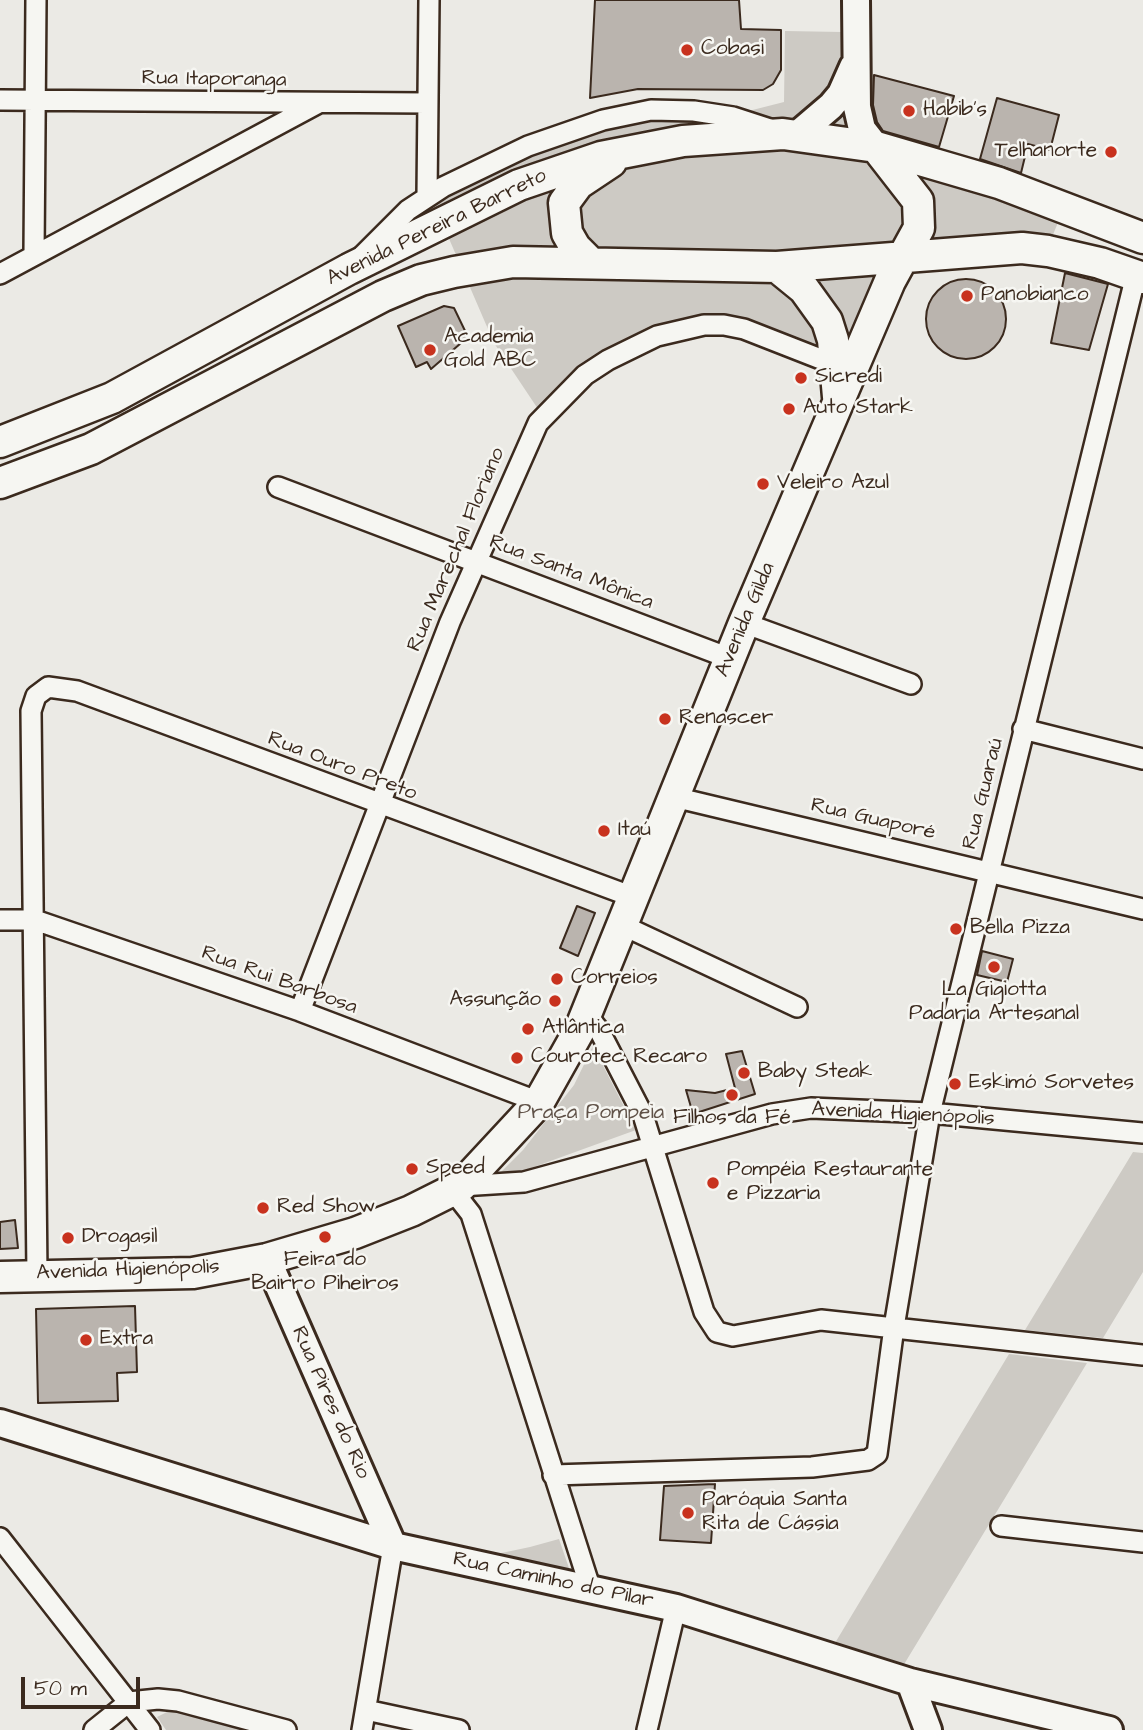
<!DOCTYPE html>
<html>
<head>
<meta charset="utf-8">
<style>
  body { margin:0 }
  #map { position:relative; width:1143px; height:1730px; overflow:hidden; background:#ebeae5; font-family:"Architects Daughter",sans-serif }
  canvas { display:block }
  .scale { position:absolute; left:21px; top:1677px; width:119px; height:32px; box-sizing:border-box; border:4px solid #3b2a1e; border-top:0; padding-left:9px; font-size:21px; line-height:24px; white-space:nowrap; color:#3b2a1e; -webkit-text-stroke:5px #f6f6f2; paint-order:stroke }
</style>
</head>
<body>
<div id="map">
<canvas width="1143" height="1730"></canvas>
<div class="scale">50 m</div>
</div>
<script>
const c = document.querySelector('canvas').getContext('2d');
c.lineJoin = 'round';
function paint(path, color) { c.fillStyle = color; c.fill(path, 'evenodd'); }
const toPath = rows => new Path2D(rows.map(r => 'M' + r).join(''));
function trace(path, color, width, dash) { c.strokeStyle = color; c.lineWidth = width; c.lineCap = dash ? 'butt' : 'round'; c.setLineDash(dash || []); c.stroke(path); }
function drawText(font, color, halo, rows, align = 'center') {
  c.font = font + ' "Architects Daughter",sans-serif'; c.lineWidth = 5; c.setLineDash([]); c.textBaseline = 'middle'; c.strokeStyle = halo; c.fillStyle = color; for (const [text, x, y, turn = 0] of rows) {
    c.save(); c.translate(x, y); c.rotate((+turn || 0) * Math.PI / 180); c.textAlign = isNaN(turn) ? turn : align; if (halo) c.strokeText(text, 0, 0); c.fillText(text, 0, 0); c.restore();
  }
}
paint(toPath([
  [785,31,842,32,848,122,1061,215,1050,242,894,252,844,357,746,320,725,315,703,316,654,327,603,352,580,368,538,409,494,343,447,234,392,239,432,204,531,155,635,122,717,119,784,102],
  [593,1046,636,1130,520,1172,501,1172,523,1150,574,1085],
  [1133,1152,1143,1153,1143,1272,1103,1338,1025,1330],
  [1009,1354,1087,1363,903,1666,835,1643],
  [559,1539,570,1571,492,1555,530,1547],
  [173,1709,241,1730,166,1730,157,1717]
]), '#cdcac4');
const building = toPath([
  [595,0,739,0,741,29,781,30,781,70,773,84,763,90,638,89,590,98,595,0],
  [874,75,954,96,939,147,883,131,877,122,873,105,874,75],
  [997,98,1059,115,1050,150,1028,144,1021,173,980,159,997,98],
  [1065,273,1108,284,1089,350,1051,343,1065,273],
  '926 319a40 40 0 1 1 80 0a40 40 0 1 1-80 0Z',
  [444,306,454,308,468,337,431,369,427,362,416,367,398,326,444,306],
  [577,906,595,913,578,956,560,948,577,906],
  [982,951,1013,959,1007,982,977,975,982,951],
  [742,1051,755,1094,693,1114,686,1090,715,1093,735,1088,726,1054,742,1051],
  [15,1220,18,1248,0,1249,0,1222,15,1220],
  [135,1306,137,1372,117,1373,118,1401,38,1403,36,1309,135,1306],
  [715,1484,711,1543,660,1540,664,1486,715,1484]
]);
paint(building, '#bab4ae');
trace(building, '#3b2a1e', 2);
const street = toPath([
  [0,100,427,103],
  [427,196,429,0],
  [34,254,36,0],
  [363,255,408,210,443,187,528,146,603,120,651,110,694,111,733,117,773,130],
  [0,274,317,104],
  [278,487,729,658],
  [744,623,911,684],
  [1023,729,1143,759],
  [674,797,1143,909],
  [0,920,35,920,300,1011,539,1102],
  [622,925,797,1007],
  [300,1011,450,622,538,423,585,375,608,360,657,336,704,325,724,325,744,329,836,365],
  [586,1014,599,1030,643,1115,704,1312,717,1332,733,1336,821,1320,1143,1355],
  [461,1186,524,1182,772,1114,811,1108,930,1113,1143,1133],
  [453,1191,471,1214,590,1587],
  [37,1275,31,711,36,696,48,687,77,691,633,897],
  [553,1475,812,1467,868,1460,877,1454,894,1327,930,1113,1136,275],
  [1001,1526,1143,1542],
  [0,1538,150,1730],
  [366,1710,459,1730],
  [94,1730,129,1702,158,1699,178,1701,286,1730],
  [362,1730,393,1546],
  [647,1730,676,1608]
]);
const secondary = toPath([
  [856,0,857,107,862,129,876,147],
  [797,135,831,106,841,94,853,67],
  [267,1259,393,1546],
  [0,1423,393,1546,676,1608,910,1682,1109,1730],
  [910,1682,928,1730]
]);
const primary = toPath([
  [590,262,575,247,567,233,564,203,578,184,611,162],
  [777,267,804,289,827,321,833,340,838,397],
  [0,442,112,398,349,269,519,185,601,157,683,141,783,134,876,147,999,183,1143,238],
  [0,483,91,449,383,296,421,280,454,272,513,262,777,267,1022,248,1048,251,1100,263,1143,278],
  [0,1277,193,1273,267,1259,355,1233,411,1211,461,1186,539,1102,580,1029,744,623,890,281,919,228,918,201,876,147]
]);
trace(street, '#3b2a1e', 24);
trace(secondary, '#3b2a1e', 32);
trace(primary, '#3b2a1e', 35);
trace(street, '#f6f6f2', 19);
trace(secondary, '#f6f6f2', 26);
trace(primary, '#f6f6f2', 30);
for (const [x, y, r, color] of [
  [687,50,7,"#c8321e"],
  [909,111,7,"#c8321e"],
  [1111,152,7,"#c8321e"],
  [967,296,7,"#c8321e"],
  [430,350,7,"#c8321e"],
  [801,378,7,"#c8321e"],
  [789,409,7,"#c8321e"],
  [763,484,7,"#c8321e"],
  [665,719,7,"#c8321e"],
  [604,831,7,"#c8321e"],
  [956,929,7,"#c8321e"],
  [994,967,7,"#c8321e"],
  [557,979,7,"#c8321e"],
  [555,1001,7,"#c8321e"],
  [528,1029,7,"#c8321e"],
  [517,1058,7,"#c8321e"],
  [744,1073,7,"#c8321e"],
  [955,1084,7,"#c8321e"],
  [732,1095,7,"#c8321e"],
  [412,1169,7,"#c8321e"],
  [713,1183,7,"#c8321e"],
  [263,1208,7,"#c8321e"],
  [325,1237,7,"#c8321e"],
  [68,1238,7,"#c8321e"],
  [86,1340,7,"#c8321e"],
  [688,1513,7,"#c8321e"]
]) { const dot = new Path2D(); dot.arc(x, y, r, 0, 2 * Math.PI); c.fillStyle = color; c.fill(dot); trace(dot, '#f6f6f2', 2.5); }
drawText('21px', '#3b2a1e', '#f6f6f2', [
  ["Cobasi",701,50],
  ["Habib's",923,111],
  ["Telhanorte",1097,152,"right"],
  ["Panobianco",981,296],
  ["Academia",444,338],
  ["Gold ABC",444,362],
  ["Sicredi",815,378],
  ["Auto Stark",803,409],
  ["Veleiro Azul",777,484],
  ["Renascer",679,719],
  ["Itaú",618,831],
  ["Bella Pizza",970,929],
  ["Correios",571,979],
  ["La Gigiotta",994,991,"center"],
  ["Padaria Artesanal",994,1015,"center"],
  ["Assunção",541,1001,"right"],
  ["Atlântica",542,1029],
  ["Courotec Recaro",531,1058],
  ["Baby Steak",758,1073],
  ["Eskimó Sorvetes",969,1084],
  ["Filhos da Fé",732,1119,"center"],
  ["Speed",426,1169],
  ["Pompéia Restaurante",727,1171],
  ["e Pizzaria",727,1195],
  ["Red Show",277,1208],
  ["Drogasil",82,1238],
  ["Feira do",325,1261,"center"],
  ["Bairro Piheiros",325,1285,"center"],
  ["Extra",100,1340],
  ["Paróquia Santa",702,1501],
  ["Rita de Cássia",702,1525]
], 'left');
drawText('21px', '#3b2a1e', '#f6f6f2', [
  ["Rua Itaporanga",214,80,1],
  ["Avenida Pereira Barreto",437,228,-26],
  ["Rua Marechal Floriano",457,550,-67],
  ["Rua Santa Mônica",571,573,21],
  ["Avenida Gilda",746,620,-67],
  ["Rua Ouro Preto",342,767,21],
  ["Rua Guaraú",984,794,-76],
  ["Rua Guaporé",873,820,13],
  ["Rua Rui Barbosa",279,981,20],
  ["Avenida Higienópolis",903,1115,3],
  ["Avenida Higienópolis",128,1271,-2],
  ["Rua Pires do Rio",330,1403,66],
  ["Rua Caminho do Pilar",553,1581,12]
]);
drawText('21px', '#605248', '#f6f6f2', [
  ["Praça Pompeia",591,1114]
]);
</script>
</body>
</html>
